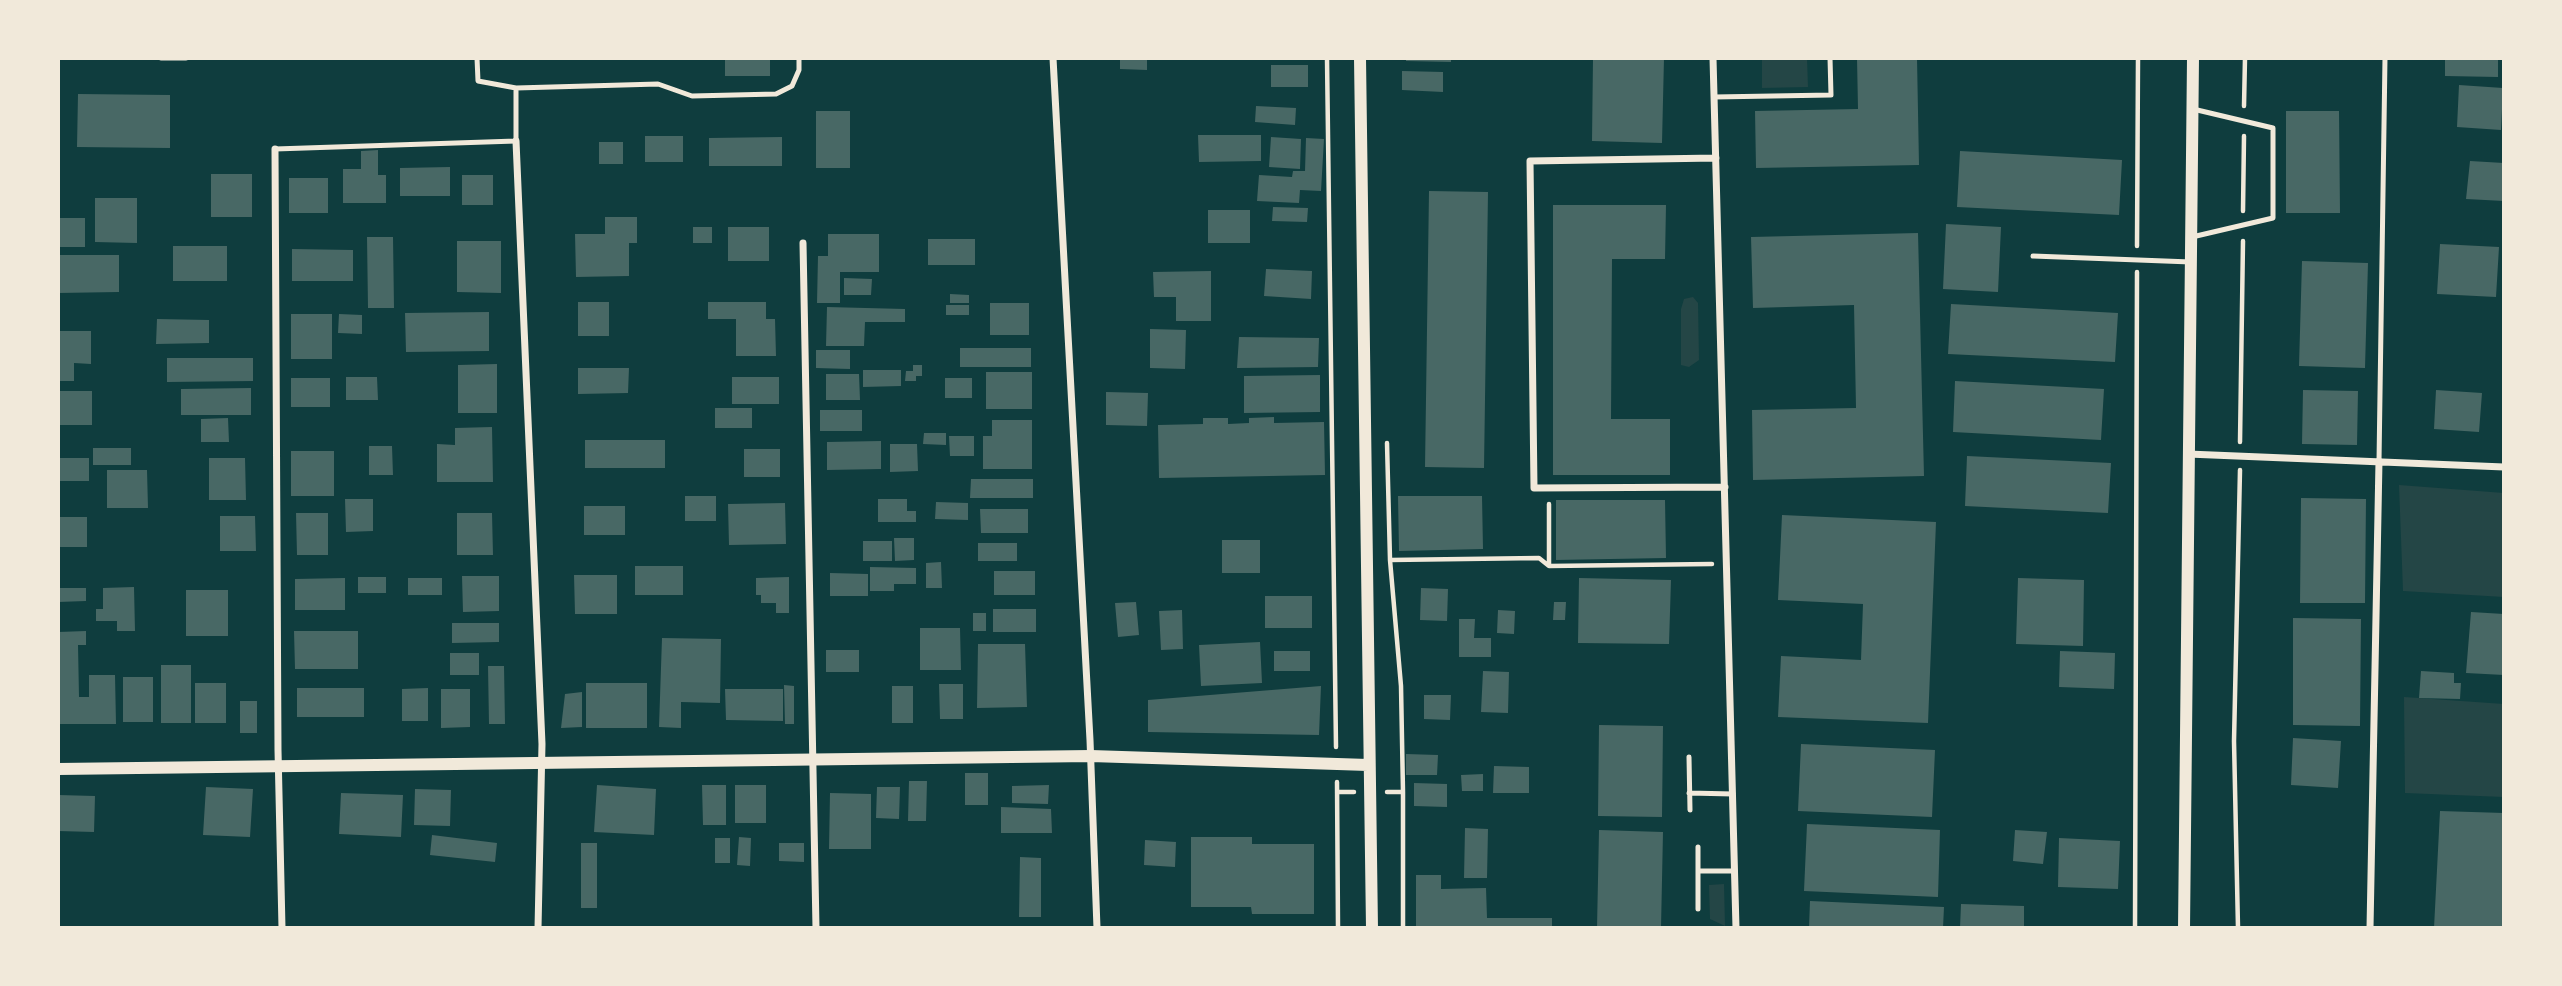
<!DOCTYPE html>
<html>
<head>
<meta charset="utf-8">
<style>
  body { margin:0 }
  #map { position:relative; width:2562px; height:986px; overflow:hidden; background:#0f3d3e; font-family:"DM Sans",sans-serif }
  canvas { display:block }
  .frame { position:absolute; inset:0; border:60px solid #f1e9da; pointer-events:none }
</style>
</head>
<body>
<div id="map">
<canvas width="2562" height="986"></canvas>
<div class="frame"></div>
</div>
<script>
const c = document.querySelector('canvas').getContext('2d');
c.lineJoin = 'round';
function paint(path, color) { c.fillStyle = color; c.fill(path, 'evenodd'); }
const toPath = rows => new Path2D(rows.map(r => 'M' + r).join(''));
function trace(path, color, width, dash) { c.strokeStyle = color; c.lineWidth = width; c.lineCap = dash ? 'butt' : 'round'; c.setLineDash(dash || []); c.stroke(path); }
paint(toPath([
  [1762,58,1807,58,1808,87,1762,88],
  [1693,297,1698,303,1699,360,1689,367,1681,365,1681,309,1684,299],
  [2399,485,2504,493,2504,597,2403,591],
  [2404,697,2504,704,2504,797,2405,793],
  [1724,884,1725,926,1710,919,1709,885]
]), '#244646');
paint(toPath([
  [725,58,770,58,770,76,725,76],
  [1120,58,1147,58,1147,70,1120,69],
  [1406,58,1451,58,1451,62,1406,61],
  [1593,58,1664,58,1662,143,1592,141],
  [1857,58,1917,58,1919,165,1756,168,1755,111,1858,109],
  [2445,58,2498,58,2498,77,2445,76],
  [1271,65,1308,65,1308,87,1271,87],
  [1402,71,1443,72,1443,92,1402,90],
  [2459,85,2503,88,2501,130,2457,127],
  [78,94,170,95,170,148,77,147],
  [1256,106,1296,108,1295,125,1255,122],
  [816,111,850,111,850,168,816,168],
  [2286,111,2339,111,2340,213,2286,213],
  [1198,135,1261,135,1261,161,1199,162],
  [645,136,683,136,683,162,645,162],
  [782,137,782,166,709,166,709,138],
  [1271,137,1301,139,1300,169,1269,167],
  [1306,138,1324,139,1321,191,1300,190,1299,203,1257,201,1259,175,1292,177,1293,171,1305,171],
  [599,142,623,142,623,164,599,164],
  [378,150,378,175,386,175,386,203,343,203,343,169,361,169,361,151],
  [1960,151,2122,160,2119,215,1957,207],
  [2470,161,2504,163,2504,201,2466,199],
  [450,167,450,196,400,196,400,168],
  [211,174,252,174,252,217,211,217],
  [462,175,493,175,493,205,462,205],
  [289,178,328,178,328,213,289,213],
  [1429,191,1488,192,1484,468,1425,467],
  [95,198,137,198,137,243,95,242],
  [1553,205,1666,205,1665,259,1612,259,1611,419,1670,419,1670,475,1553,475],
  [1273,207,1308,208,1307,222,1272,221],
  [1208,210,1250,210,1250,243,1208,243],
  [605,217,637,217,637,243,629,243,629,276,576,277,575,234,605,234],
  [58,218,85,218,85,247,58,247],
  [1946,224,2001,227,1998,292,1943,289],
  [693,227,712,227,712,243,693,243],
  [728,227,769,227,769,261,728,261],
  [1918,233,1924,476,1753,480,1752,410,1856,408,1854,305,1753,308,1751,237],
  [828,234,879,234,879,272,840,272,840,303,817,303,818,256,828,256],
  [367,237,393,237,394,308,368,308],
  [928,239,975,239,975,265,928,265],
  [457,241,501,241,501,293,457,292],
  [2440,244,2499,247,2496,297,2437,294],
  [173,246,227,246,227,281,173,281],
  [292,249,353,250,353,281,292,281],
  [58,255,119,255,119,292,58,293],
  [2302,261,2368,263,2365,368,2299,366],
  [1266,269,1312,271,1311,299,1264,296],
  [1211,271,1211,321,1176,321,1176,297,1154,297,1153,272],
  [844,278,872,279,871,295,844,295],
  [950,294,969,295,969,303,950,303],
  [578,302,609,302,609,336,578,336],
  [708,302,766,302,766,319,775,319,776,356,736,356,736,319,708,319],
  [990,303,1029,303,1029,335,990,335],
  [1951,304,2118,313,2115,362,1948,354],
  [946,305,969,305,969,315,946,315],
  [827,307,905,309,905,322,865,322,864,346,826,346],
  [489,312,489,351,406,352,405,313],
  [291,314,332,314,332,359,291,359],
  [339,314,362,315,362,334,338,333],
  [157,319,209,320,209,343,156,344],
  [1150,329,1186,330,1185,369,1150,368],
  [58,331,91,331,91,364,74,363,74,381,58,381],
  [1239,337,1319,338,1318,367,1237,368],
  [960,348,1031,348,1031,367,960,367],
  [816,350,850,350,850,369,816,368],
  [167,358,253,358,253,381,167,382],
  [497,364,497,413,458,413,458,365],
  [913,365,922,365,922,376,916,376,916,381,905,381,906,371,913,371],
  [578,368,629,368,628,393,578,394],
  [863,370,901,370,901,386,863,387],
  [986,372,1032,372,1032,409,986,409],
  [826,374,859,374,860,400,826,400],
  [1320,375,1320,412,1244,413,1244,376],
  [346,377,377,377,378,400,346,400],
  [732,377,779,377,779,404,732,404],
  [291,378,330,378,330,407,291,407],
  [945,378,972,378,972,398,945,398],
  [1955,381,2104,389,2101,440,1953,432],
  [251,388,251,415,181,415,181,389],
  [2303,390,2358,391,2357,445,2302,444],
  [2436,390,2482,393,2479,432,2434,429],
  [58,391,92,391,92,425,58,425],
  [1106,392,1148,393,1147,426,1106,425],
  [715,408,752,408,752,428,715,428],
  [820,410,862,410,862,431,820,431],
  [1274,417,1274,423,1324,422,1325,475,1159,478,1158,425,1203,424,1203,418,1228,418,1228,424,1249,423,1249,418],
  [228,418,229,442,201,442,201,419],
  [992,420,1032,420,1032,469,983,469,983,436,992,436],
  [492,427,493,482,437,482,437,444,455,445,455,428],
  [924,433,946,433,946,445,923,444],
  [949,436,974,436,974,456,950,456],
  [585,440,665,440,665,468,585,468],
  [881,441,881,469,827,470,827,442],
  [890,444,917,444,918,471,890,472],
  [369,446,392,446,393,475,369,475],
  [93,448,131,448,131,465,93,465],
  [744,449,780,449,780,477,744,477],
  [291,451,334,451,334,496,291,496],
  [1967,456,2111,463,2108,513,1965,506],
  [58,458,89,458,89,481,58,481],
  [209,458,245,458,246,500,209,500],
  [107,470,147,470,148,508,107,508],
  [971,479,1033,479,1033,498,970,498],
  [685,496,716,496,716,521,685,521],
  [1398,496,1482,496,1483,549,1399,551],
  [2301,498,2366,499,2365,603,2300,603],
  [345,499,373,499,373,531,346,532],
  [878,499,907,499,907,511,916,511,916,522,878,522],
  [1556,500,1665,500,1666,558,1556,560],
  [936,502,968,503,968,520,935,519],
  [785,503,786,544,729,545,728,504],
  [584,506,625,506,625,535,584,535],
  [980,509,1028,509,1028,533,981,533],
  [296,513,328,513,328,555,297,555],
  [457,513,492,513,493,555,457,555],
  [1782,515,1936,522,1928,723,1778,717,1781,656,1861,660,1863,604,1778,600],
  [220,516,255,516,256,551,220,551],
  [58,517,87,517,87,547,58,547],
  [894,538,914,538,914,560,895,561],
  [1222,540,1260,540,1260,573,1222,573],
  [863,541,892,541,892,561,863,561],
  [978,543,1017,543,1017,561,978,561],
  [941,562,942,588,926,588,926,563],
  [635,566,683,566,683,595,635,595],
  [870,567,916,568,916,584,894,584,894,591,870,591],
  [994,571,1035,571,1035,595,994,595],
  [830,573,868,574,868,596,830,596],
  [574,575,617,575,617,614,575,614],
  [462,576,499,576,499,611,463,612],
  [358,577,386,577,386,593,358,593],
  [789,577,789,613,776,613,776,603,761,603,761,595,756,595,756,578],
  [345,578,345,610,295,610,295,579],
  [408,578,442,578,442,595,408,595],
  [1579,578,1671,580,1669,644,1578,643],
  [2018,578,2084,580,2083,646,2016,644],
  [134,587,135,631,117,631,117,621,96,621,96,609,103,609,103,588],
  [58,588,86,588,86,601,58,602],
  [1421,588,1448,589,1447,621,1420,620],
  [186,590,228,590,228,636,186,636],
  [1265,596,1312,596,1312,628,1265,628],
  [1136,602,1139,635,1118,637,1115,603],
  [1554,602,1566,602,1565,620,1553,620],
  [993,609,1036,609,1036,632,993,632],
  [1182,610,1183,649,1161,650,1159,611],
  [1498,610,1515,611,1514,634,1497,633],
  [2471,612,2504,614,2504,675,2466,673],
  [973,613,986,613,986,631,973,631],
  [2293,618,2361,619,2360,726,2293,725],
  [1459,619,1475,619,1474,638,1491,638,1491,657,1459,657],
  [452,623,499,623,499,642,452,643],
  [920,628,960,628,961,670,920,670],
  [86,631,86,645,78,645,79,697,89,697,89,675,115,675,116,724,58,724,58,632],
  [294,631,358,631,358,669,295,669],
  [662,638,721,639,720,703,681,702,681,728,659,727],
  [1260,642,1262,683,1201,686,1199,645],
  [978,644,1025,644,1027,707,977,708],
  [826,650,859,650,859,672,826,672],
  [1274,651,1310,651,1310,671,1274,671],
  [2060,651,2115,653,2114,689,2059,687],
  [450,653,479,653,479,675,450,675],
  [161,665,191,665,191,723,161,723],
  [488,666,504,666,505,724,489,724],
  [1483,671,1509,672,1508,713,1481,712],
  [2421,671,2454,673,2454,683,2461,683,2460,699,2419,698],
  [123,677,153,677,153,722,123,722],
  [195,683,226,683,226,723,195,723],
  [586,683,647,683,647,728,586,728],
  [939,684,963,684,963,719,940,719],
  [784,685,794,686,794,724,785,724],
  [892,686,913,686,913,723,892,723],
  [1321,686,1319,735,1148,732,1148,700],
  [297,688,364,688,364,717,297,717],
  [428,688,428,721,402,721,402,689],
  [441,689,470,689,470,727,441,728],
  [725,689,783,689,783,721,726,720],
  [582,692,582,727,561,728,565,694],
  [1424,695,1451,695,1450,720,1424,719],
  [240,701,257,701,257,733,240,733],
  [1599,725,1663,726,1662,817,1598,816],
  [2293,738,2341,741,2338,788,2291,785],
  [1801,744,1935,750,1932,817,1798,811],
  [1406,754,1438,755,1437,775,1406,775],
  [1494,766,1529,767,1529,793,1493,793],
  [965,773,988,773,988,805,965,805],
  [1483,774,1483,791,1462,791,1461,775],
  [909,781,927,781,926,821,908,821],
  [1414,783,1447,784,1447,807,1414,806],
  [597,785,656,789,654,835,594,832],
  [702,785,726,785,726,825,703,825],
  [735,785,766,785,766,823,735,823],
  [1049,785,1048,804,1012,803,1012,786],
  [206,787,253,789,250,837,203,835],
  [877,787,900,787,899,819,876,818],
  [415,789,451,790,450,826,414,825],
  [341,793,403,795,401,837,339,834],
  [830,793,871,794,871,849,829,849],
  [58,795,95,796,94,832,58,831],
  [1001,807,1051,809,1052,833,1001,833],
  [2440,811,2504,813,2504,928,2434,928],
  [1807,824,1940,830,1938,897,1804,891],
  [1465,828,1488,829,1487,878,1464,878],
  [1599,830,1663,832,1661,928,1597,928],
  [2015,830,2047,832,2043,864,2013,861],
  [432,835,497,843,495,862,430,855],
  [739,837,751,838,750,866,737,865],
  [1191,837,1252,837,1252,844,1314,844,1314,914,1252,914,1251,907,1191,907],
  [715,838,730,838,730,863,715,863],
  [2059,838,2120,841,2118,889,2058,887],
  [1145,840,1176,842,1175,867,1144,865],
  [581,843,597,843,597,908,581,908],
  [779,843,804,843,804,862,779,861],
  [1020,857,1041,858,1041,917,1019,917],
  [1416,875,1441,875,1441,889,1486,888,1487,918,1552,918,1552,928,1416,928],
  [1810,901,1944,907,1943,928,1809,928],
  [1961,904,2024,906,2024,928,1960,928]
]), '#486865');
trace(toPath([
  [1327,58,1336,747],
  [2244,106,2245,58],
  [2243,211,2244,136],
  [2137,246,2138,58],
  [2240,442,2243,241],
  [1387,443,1390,560,1401,686,1403,792,1387,792],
  [1549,504,1549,565],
  [1390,560,1539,558,1549,566,1712,564],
  [1337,782,1338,928],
  [1337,792,1354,792],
  [1403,792,1403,928],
  [2135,928,2137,272],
  [2238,928,2234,741,2240,470]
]), '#f1e9da', 4.5);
trace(toPath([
  [161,58,186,58],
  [516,88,658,84,692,96,776,94,792,86,799,70,799,58],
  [1714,97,1831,95,1830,58],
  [275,149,516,141,516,88,478,81,477,58],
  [2192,237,2273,218,2273,128,2193,109],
  [2033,256,2191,262],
  [2379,461,2385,58],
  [1689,757,1690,810],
  [1689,793,1733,794],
  [1698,847,1698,909],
  [1698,871,1735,871]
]), '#f1e9da', 5);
trace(toPath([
  [1053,58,1090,740,1097,928],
  [1713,58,1736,928],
  [516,141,542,744,538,928],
  [275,149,278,750,282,928],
  [1716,158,1530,161,1534,488,1725,487],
  [803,243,816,928],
  [2188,454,2504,467],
  [2370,928,2379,461]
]), '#f1e9da', 7);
trace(toPath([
  [1360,58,1372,928],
  [58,769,1091,756,1368,765],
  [2184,928,2193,58]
]), '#f1e9da', 12);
</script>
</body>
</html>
